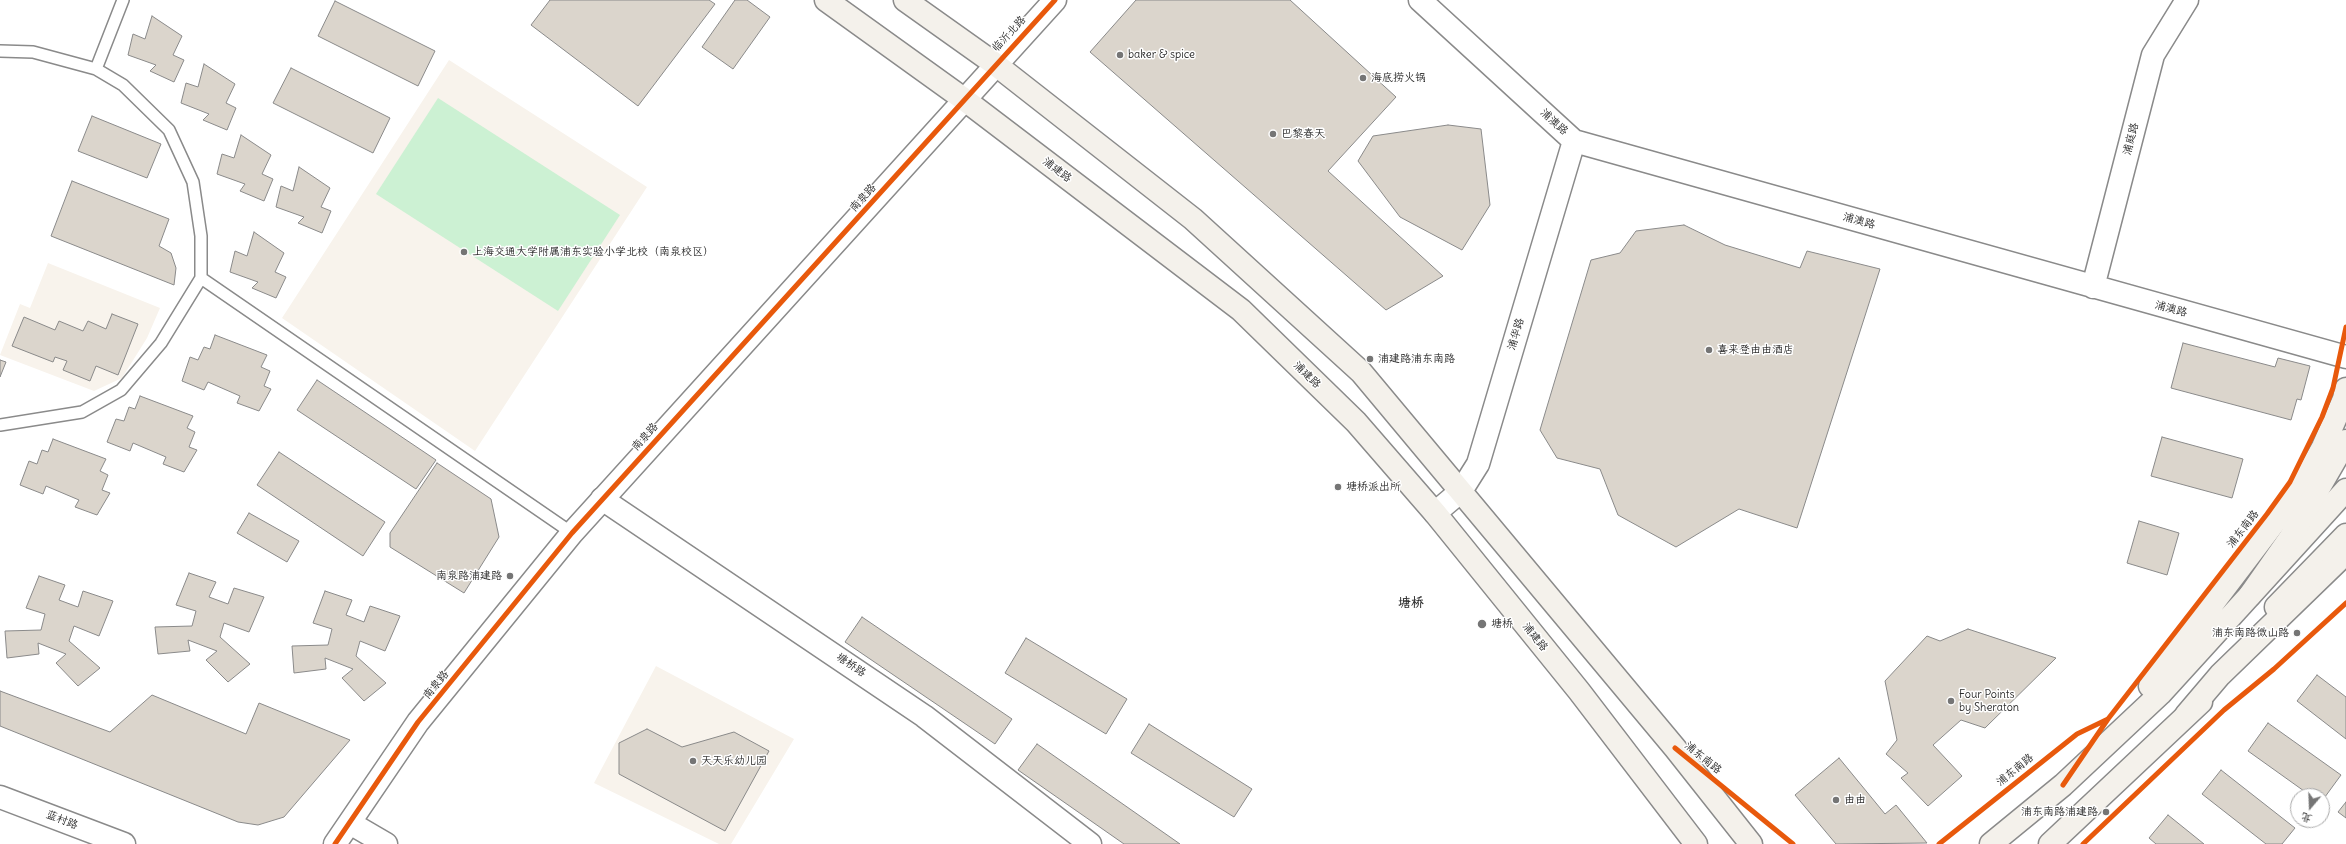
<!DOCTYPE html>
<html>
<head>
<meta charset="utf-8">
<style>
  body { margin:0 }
  #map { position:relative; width:2346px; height:844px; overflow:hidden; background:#fff; font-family:Delius,"LXGW WenKai TC",sans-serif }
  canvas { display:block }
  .north { position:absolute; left:2290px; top:788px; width:40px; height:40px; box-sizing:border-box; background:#fff; border:1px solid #aaa; border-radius:50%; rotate:199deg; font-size:11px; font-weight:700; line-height:16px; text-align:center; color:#2b2b2b }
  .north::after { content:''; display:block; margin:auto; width:14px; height:18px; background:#757575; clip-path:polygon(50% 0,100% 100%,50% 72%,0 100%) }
</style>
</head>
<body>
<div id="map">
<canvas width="2346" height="844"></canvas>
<div class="north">北</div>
</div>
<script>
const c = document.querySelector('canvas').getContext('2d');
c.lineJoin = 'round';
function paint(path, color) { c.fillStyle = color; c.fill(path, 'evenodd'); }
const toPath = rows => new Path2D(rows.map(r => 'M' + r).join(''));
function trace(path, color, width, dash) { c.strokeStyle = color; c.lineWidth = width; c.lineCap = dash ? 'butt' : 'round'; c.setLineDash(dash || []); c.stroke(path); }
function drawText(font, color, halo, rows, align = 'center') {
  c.font = font + ' Delius,"LXGW WenKai TC",sans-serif'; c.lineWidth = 3; c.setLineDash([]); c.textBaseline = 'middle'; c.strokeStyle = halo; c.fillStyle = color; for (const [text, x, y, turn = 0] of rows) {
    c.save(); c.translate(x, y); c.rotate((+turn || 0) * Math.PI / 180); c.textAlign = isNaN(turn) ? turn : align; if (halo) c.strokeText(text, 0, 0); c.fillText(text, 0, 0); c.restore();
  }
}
paint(toPath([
  [449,60,647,187,475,451,282,318],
  [48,263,160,308,147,338,122,378,94,391,0,355,20,304,30,308],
  [656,666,794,739,731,844,719,844,594,783]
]), '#f8f3ec');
paint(toPath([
  [438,98,620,215,558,311,376,194]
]), '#ccf1d3');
const building = toPath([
  [550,0,709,0,715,4,638,106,531,25,550,0],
  [735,0,747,0,770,17,733,69,702,47,735,0],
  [1136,0,1290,0,1396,97,1328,171,1443,276,1386,310,1090,52,1136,0],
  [335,1,435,51,418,86,318,36,335,1],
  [152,16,182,36,173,55,184,60,174,82,150,71,156,65,128,55,133,34,145,39,152,16],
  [204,64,235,84,226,103,236,108,227,130,203,120,209,114,181,103,186,83,198,87,204,64],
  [291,68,390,118,373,153,273,103,291,68],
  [92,116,161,144,147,178,78,151,92,116],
  [1448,125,1481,129,1490,205,1462,250,1400,217,1358,161,1373,136,1448,125],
  [241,135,271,155,262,174,273,179,264,201,240,191,245,184,217,174,222,154,234,158,241,135],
  [299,167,330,188,321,207,331,211,322,233,298,223,304,217,276,207,281,186,293,191,299,167],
  [72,181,169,219,159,246,171,253,176,268,174,285,51,236,72,181],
  [1684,225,1725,245,1800,268,1807,251,1880,269,1797,528,1739,509,1676,547,1618,515,1600,469,1557,458,1540,430,1591,260,1620,253,1636,231,1684,225],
  [254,232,284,253,275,272,286,277,276,298,252,288,258,282,230,272,235,251,247,256,254,232],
  [112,314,138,324,118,375,96,366,90,381,63,370,67,361,55,357,53,362,12,346,24,317,55,330,59,321,83,331,88,321,106,329,112,314],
  [215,335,267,355,261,367,270,371,264,386,271,389,259,411,237,403,240,396,208,382,204,390,182,381,190,357,198,360,204,347,210,349,215,335],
  [2183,343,2275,367,2278,358,2310,366,2301,400,2297,399,2291,420,2171,388,2183,343],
  [0,360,6,362,0,377,0,360],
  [317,380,436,460,416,489,297,410,317,380],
  [140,396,193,416,187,428,195,432,189,447,197,450,184,472,163,464,166,457,133,443,130,451,107,442,116,419,124,421,129,407,135,409,140,396],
  [2162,437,2243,459,2232,498,2151,476,2162,437],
  [53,439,106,459,100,471,108,475,102,490,110,493,97,515,75,507,79,500,46,486,43,494,20,485,29,461,37,464,42,450,48,452,53,439],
  [279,452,385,522,363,556,257,485,279,452],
  [437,463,491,499,499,537,464,593,390,547,390,533,437,463],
  [249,513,299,541,287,562,237,533,249,513],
  [2139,521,2179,533,2167,575,2127,563,2139,521],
  [189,573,216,582,209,597,228,604,234,588,264,597,249,632,224,623,220,637,250,664,228,682,206,660,217,651,188,640,190,651,158,654,155,627,192,626,196,611,176,605,189,573],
  [39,576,65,585,59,600,78,607,83,591,113,601,99,636,74,626,69,641,100,668,78,686,56,663,66,654,38,643,39,654,7,658,5,631,41,630,45,614,26,608,39,576],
  [325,591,352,600,346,615,364,622,370,606,400,616,385,651,360,641,356,656,386,683,364,701,342,678,353,669,325,658,326,669,294,673,292,646,328,645,332,629,313,623,325,591],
  [862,617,1012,719,995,744,845,642,862,617],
  [1968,629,2056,658,1985,728,1961,720,1933,745,1962,776,1928,806,1901,778,1908,773,1886,754,1897,740,1885,681,1927,636,1940,641,1968,629],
  [1026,638,1127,699,1106,734,1005,673,1026,638],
  [2317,675,2346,697,2346,739,2297,701,2317,675],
  [0,691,110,732,152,695,246,734,259,703,350,740,284,817,258,825,238,822,0,726,0,691],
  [2268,723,2341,775,2322,801,2322,796,2311,796,2248,751,2268,723],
  [1149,724,1252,789,1234,817,1131,753,1149,724],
  [647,729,682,747,734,732,769,751,725,831,619,774,619,743,647,729],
  [1037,744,1180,844,1124,844,1018,770,1037,744],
  [1839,758,1885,814,1896,805,1927,843,1836,844,1795,795,1839,758],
  [2221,770,2295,828,2282,844,2266,844,2202,794,2221,770],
  [2346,802,2346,818,2338,812,2346,802],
  [2168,815,2204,844,2156,844,2149,838,2168,815]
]);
paint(building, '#dbd5cc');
trace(building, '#8a8a8a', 1);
const service = toPath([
  [0,51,33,52,96,69,123,85,169,130,193,182,201,236,201,278,572,533],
  [96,69,123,0],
  [0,425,82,412,121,390,161,343,201,278]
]);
const minor = toPath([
  [1420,0,1574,141,2346,357],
  [2093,287,2153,55,2187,0],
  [602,499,924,716,1090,844],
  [1435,513,1461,491,1478,464,1574,141],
  [350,823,386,844]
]);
const tertiary = toPath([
  [0,797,124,844],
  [335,844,418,722,572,533,1055,0]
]);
const primary = toPath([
  [826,0,965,100,1241,310,1356,422,1435,513,1579,691,1696,844],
  [905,0,995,64,1193,219,1361,372,1675,748,1751,844],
  [2276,607,2346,535],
  [2150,686,2299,490,2323,447,2344,399,2346,389],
  [1991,844,2063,785,2160,694,2346,490],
  [2050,844,2201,702]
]);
const trunk = toPath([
  [2250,595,2290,538,2346,441],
  [2186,715,2220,675,2346,553]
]);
trace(service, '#8a8a8a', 14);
trace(minor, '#8a8a8a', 25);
trace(tertiary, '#8a8a8a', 25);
trace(primary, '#8a8a8a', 25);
trace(trunk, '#8a8a8a', 25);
trace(service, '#fff', 11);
trace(minor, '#fff', 22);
trace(tertiary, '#fff', 22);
trace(primary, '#f4f1eb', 22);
trace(trunk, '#f4f1eb', 22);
trace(toPath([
  [1675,748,1793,844],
  [2063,785,2108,719,2267,514,2290,482,2322,417,2333,388,2346,327],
  [335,844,418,722,572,533,1055,0],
  [1939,844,2077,734,2108,719],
  [2083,844,2224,710,2274,669,2346,603]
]), '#e8590c', 5);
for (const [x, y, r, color] of [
  [1120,55,4,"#757575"],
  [1363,78,4,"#757575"],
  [1273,134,4,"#757575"],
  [464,252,4,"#757575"],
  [1709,350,4,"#757575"],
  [1370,359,4,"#757575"],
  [1338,487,4,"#757575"],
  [510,576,4,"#757575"],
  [1482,624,5,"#757575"],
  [2297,633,4,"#757575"],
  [1951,701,4,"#757575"],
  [693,761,4,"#757575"],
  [1836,800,4,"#757575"],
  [2106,812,4,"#757575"]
]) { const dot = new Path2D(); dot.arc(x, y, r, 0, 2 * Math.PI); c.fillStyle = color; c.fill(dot); trace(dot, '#fff', 1.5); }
drawText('11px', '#2b2b2b', '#fff', [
  ["临沂北路",1009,34,-47],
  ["浦澳路",1554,122,42],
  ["浦庭路",2131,139,-76],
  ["浦建路",1057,170,37],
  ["南泉路",863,198,-48],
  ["浦澳路",1859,221,16],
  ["浦澳路",2171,309,15],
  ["浦华路",1516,334,-73],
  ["浦建路",1307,375,44],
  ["南泉路",645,437,-48],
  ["浦东南路",2243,529,-52],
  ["浦建路",1535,637,51],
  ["塘桥路",851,665,34],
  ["南泉路",436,685,-51],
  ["浦东南路",1703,758,39],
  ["浦东南路",2015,770,-39],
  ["蓝村路",62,820,21]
]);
drawText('11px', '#2b2b2b', '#fff', [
  ["baker & spice",1128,55],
  ["海底捞火锅",1371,78],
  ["巴黎春天",1281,134],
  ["上海交通大学附属浦东实验小学北校（南泉校区）",472,252],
  ["喜来登由由酒店",1717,350],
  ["浦建路浦东南路",1378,359],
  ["塘桥派出所",1346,487],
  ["南泉路浦建路",502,576,"right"],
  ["塘桥",1491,624],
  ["浦东南路微山路",2289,633,"right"],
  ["Four Points",1959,695],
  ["by Sheraton",1959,708],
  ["天天乐幼儿园",701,761],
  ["由由",1844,800],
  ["浦东南路浦建路",2098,812,"right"]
], 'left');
drawText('bold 13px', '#2b2b2b', '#fff', [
  ["塘桥",1411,603]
]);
</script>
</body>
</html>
